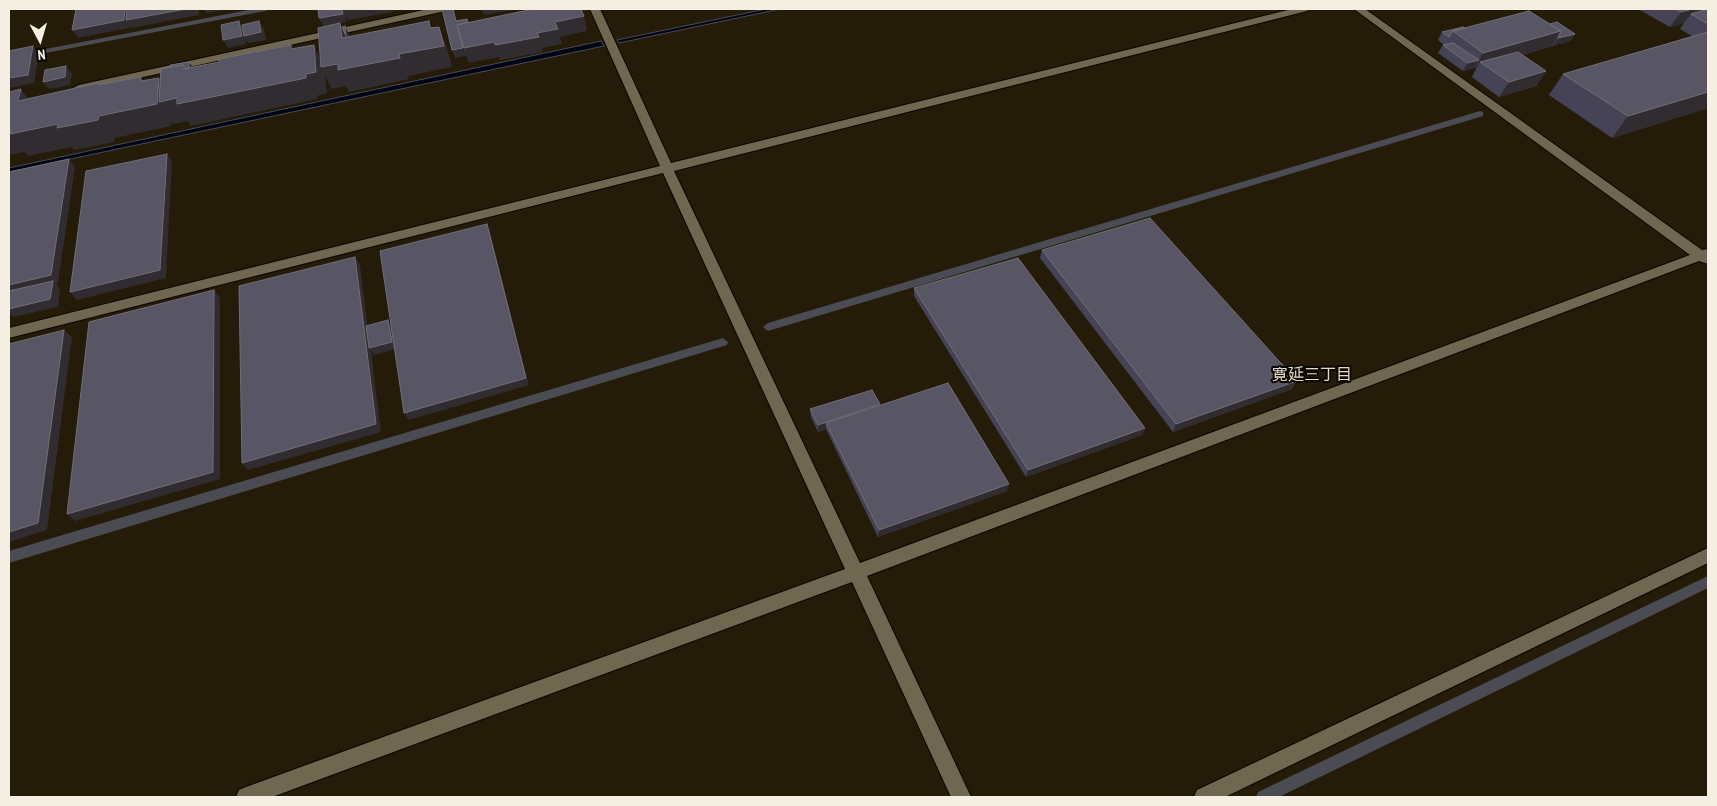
<!DOCTYPE html>
<html>
<head>
<meta charset="utf-8">
<style>
  body { margin:0 }
  #map { position:relative; width:1717px; height:806px; overflow:hidden; background:#241c08; font-family:"PT Sans Narrow",sans-serif }
  canvas { display:block }
  .frame { position:absolute; inset:0; border:10px solid #f5efe3; pointer-events:none }
  .north { position:absolute; left:15px; top:15px; width:50px; height:50px; -webkit-text-stroke:4px #0a0702; paint-order:stroke; rotate:174deg; font-size:14px; font-weight:700; line-height:20px; text-align:center; color:#f5efe3 }
  .north::after { content:''; display:block; margin:auto; width:18px; height:22px; background:#f5efe3; clip-path:polygon(50% 0,100% 100%,50% 72%,0 100%) }
</style>
</head>
<body>
<div id="map">
<canvas width="1717" height="806"></canvas>
<div class="frame"></div>
<div class="north">N</div>
</div>
<script>
const c = document.querySelector('canvas').getContext('2d');
c.lineJoin = 'round';
function paint(path, color) { c.fillStyle = color; c.fill(path, 'evenodd'); }
const toPath = rows => new Path2D(rows.map(r => 'M' + r).join(''));
function trace(path, color, width, dash) { c.strokeStyle = color; c.lineWidth = width; c.lineCap = dash ? 'butt' : 'round'; c.setLineDash(dash || []); c.stroke(path); }
function drawText(font, color, halo, rows, align = 'center') {
  c.font = font + ' "PT Sans Narrow","Noto Sans JP",sans-serif'; c.lineWidth = 4; c.setLineDash([]); c.textBaseline = 'middle'; c.strokeStyle = halo; c.fillStyle = color; for (const [text, x, y, turn = 0] of rows) {
    c.save(); c.translate(x, y); c.rotate((+turn || 0) * Math.PI / 180); c.textAlign = isNaN(turn) ? turn : align; if (halo) c.strokeText(text, 0, 0); c.fillText(text, 0, 0); c.restore();
  }
}
const water = toPath([
  [766,9,780,9,619,43,617,40,766,9],
  [601,41,604,46,9,172,9,168,601,41]
]);
paint(water, '#000515');
trace(water, '#4a4b53', 1);
paint(toPath([
  [254,9,269,9,265,11,9,60,9,56,254,9],
  [1480,111,1483,112,1483,116,768,331,763,327,768,323,1480,111],
  [723,338,728,342,727,345,9,563,9,551,723,338],
  [1708,576,1708,588,1279,797,1256,797,1258,792,1708,576]
]), '#4a4b53');
const minor = toPath([
  [428,9,446,9,441,12,79,91,73,88,79,85,428,9],
  [590,9,600,9,671,163,1292,9,1308,9,1307,11,674,171,860,563,1690,255,1354,9,1365,9,1702,250,1708,249,1708,264,1699,261,867,576,971,797,951,797,852,582,272,797,236,797,239,790,246,787,845,569,663,173,9,338,9,328,660,166,590,9],
  [1708,548,1708,563,1225,797,1194,797,1197,790,1708,548]
]);
trace(minor, '#0d0600', 2);
paint(minor, '#706751');
paint(toPath([
  [1638,9,1708,9,1708,108,1612,138,1549,95,1563,74,1692,36,1680,29,1684,23,1670,27],
  [1550,24,1575,34,1570,41,1522,55,1546,71,1536,86,1499,97,1472,77,1477,67,1463,71,1438,53,1443,45,1444,45,1438,40,1442,32,1465,28],
  [1042,250,1292,389,1173,432,1040,258],
  [914,288,1145,428,1142,435,1026,477,914,296],
  [880,404,880,406,1007,491,878,537,826,429,818,432,811,417,810,409]
]), '#454355');
paint(toPath([
  [125,9,199,9,199,15,131,28,130,25,129,28,78,38,72,30],
  [204,9,230,9,206,13],
  [342,9,391,9,392,12,347,20,346,17,346,22,323,26,319,18],
  [392,9,404,9,393,11],
  [482,9,518,9,484,15],
  [1692,9,1708,9,1691,14,1684,23,1670,27,1681,12],
  [584,16,587,31,560,37,562,44,542,48,543,52,500,60,495,45,555,22],
  [239,21,244,29,259,21,264,29,266,40,248,43,245,38,246,44,228,48,223,40],
  [429,21,437,42,439,27,447,48,452,67,408,76,409,79,349,92,346,86,332,89,325,76,327,93,317,96,317,99,191,126,188,121,173,124,172,122,171,126,115,138,114,142,74,150,72,147,28,156,25,152,9,155,9,130,99,116,159,78,173,99,306,74,314,45,324,67,399,54,430,28],
  [340,23,346,36,345,26,349,34,350,43,328,48],
  [469,27,494,42,499,57,469,63,466,56,455,58,452,50],
  [1561,31,1552,46,1485,65,1480,62,1477,67,1475,68,1483,53],
  [1575,34,1570,41,1553,46,1558,38],
  [33,46,39,54,34,83,9,88,9,78],
  [1479,60,1474,68,1463,71,1467,63],
  [189,62,194,69,183,69,183,65],
  [66,66,72,74,70,85,49,89,43,82],
  [1546,71,1536,86,1499,97,1509,82],
  [21,89,38,111,18,101],
  [1708,92,1708,108,1612,138,1628,116],
  [167,154,172,162,166,278,77,300,70,292],
  [69,159,75,167,58,283,56,284,60,288,58,307,13,317,9,313,9,285],
  [487,224,490,232,529,385,409,420,404,413],
  [355,257,360,265,370,347,388,320,393,328,396,349,374,355,371,350,381,432,248,470,242,463],
  [214,290,220,298,220,479,75,521,67,514],
  [64,330,72,337,47,530,9,542,9,532],
  [1297,381,1292,389,1173,432,1176,424],
  [880,404,880,412,826,423,826,429,818,432,818,425],
  [1145,428,1142,435,1026,477,1028,470],
  [1009,484,1007,491,878,537,879,530]
]), '#302c30');
const building = toPath([
  [76,9,125,9,124,20,72,30,76,9],
  [127,9,186,9,126,20,127,9],
  [318,9,342,9,343,14,319,18,318,9],
  [442,9,453,9,456,21,467,19,468,22,457,25,463,48,452,50,442,9],
  [533,9,581,9,584,16,555,22,558,29,537,33,539,37,495,45,494,42,464,48,457,25,533,9],
  [1675,9,1692,9,1681,12,1675,9],
  [1708,9,1708,24,1691,14,1708,9],
  [1529,11,1561,31,1483,53,1453,31,1529,11],
  [239,21,242,36,223,40,221,25,239,21],
  [259,21,261,32,244,36,242,25,259,21],
  [429,21,430,28,439,27,444,46,399,54,400,58,338,70,338,64,321,67,318,28,340,23,342,38,429,21],
  [1557,22,1575,34,1558,38,1561,31,1550,24,1557,22],
  [345,26,346,36,342,27,345,26],
  [1463,27,1465,28,1453,31,1449,37,1442,32,1463,27],
  [1708,32,1708,92,1628,116,1563,74,1708,32],
  [1453,43,1479,60,1467,63,1443,45,1453,43],
  [291,45,291,49,314,45,316,72,306,74,306,78,177,104,177,98,159,102,161,69,183,65,183,69,219,62,219,59,291,45],
  [33,46,28,75,9,78,9,51,33,46],
  [1518,52,1546,71,1509,82,1480,62,1518,52],
  [189,62,189,68,186,69,183,65,170,67,170,65,189,62],
  [66,66,65,77,43,82,45,70,66,66],
  [141,77,141,81,159,78,157,104,99,116,98,120,57,128,58,124,10,134,11,130,9,130,9,92,21,89,18,101,98,83,98,85,141,77],
  [167,154,160,270,70,292,86,171,167,154],
  [69,159,51,275,9,285,9,172,69,159],
  [1150,218,1297,381,1176,424,1042,250,1150,218],
  [487,224,526,378,404,413,380,251,487,224],
  [355,257,376,424,242,463,239,286,355,257],
  [1018,258,1145,428,1028,470,914,288,1018,258],
  [53,281,50,299,9,309,9,291,53,281],
  [214,290,213,472,67,514,89,322,214,290],
  [388,320,392,342,369,348,366,326,388,320],
  [64,330,38,523,9,532,9,344,64,330],
  [948,383,1009,484,879,530,826,423,948,383],
  [872,390,880,404,818,425,810,409,872,390]
]);
paint(building, '#585564');
trace(building, '#716e78', 1);
drawText('16px', '#e4dac1', '#0a0702', [
  ["寛延三丁目",1312,375]
]);
</script>
</body>
</html>
